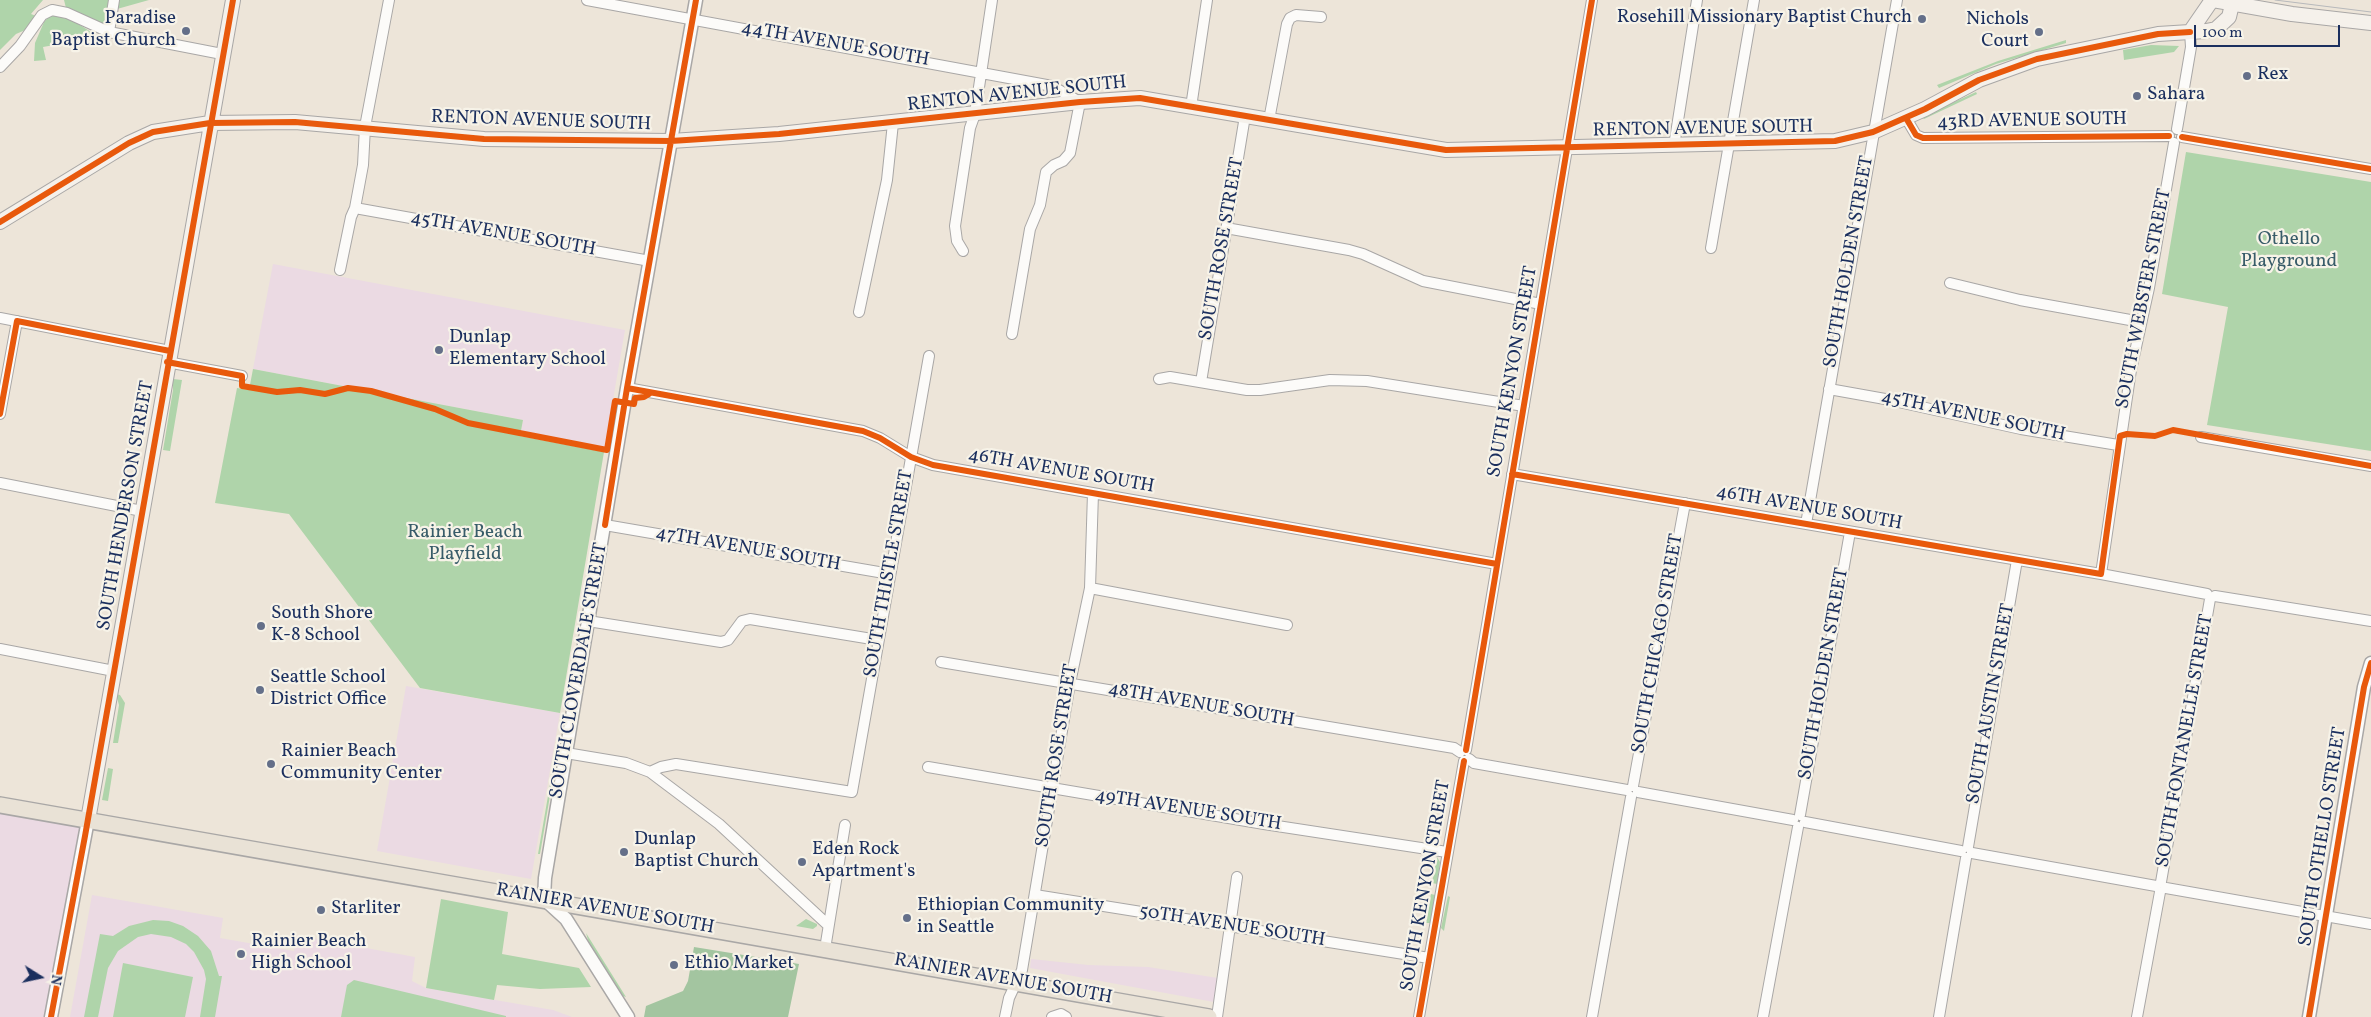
<!DOCTYPE html>
<html>
<head>
<meta charset="utf-8">
<style>
  body { margin:0 }
  #map { position:relative; width:2371px; height:1017px; overflow:hidden; background:#ede5d9; font-family:Vollkorn,serif }
  canvas { display:block }
  .north { position:absolute; left:15px; top:952px; width:50px; height:50px; -webkit-text-stroke:4px #f7f3e8; paint-order:stroke; rotate:100deg; font-size:14px; font-weight:700; line-height:20px; text-align:center; color:#1b2f5e }
  .north::after { content:''; display:block; margin:auto; width:18px; height:22px; background:#1b2f5e; clip-path:polygon(50% 0,100% 100%,50% 72%,0 100%) }
  .scale { position:absolute; left:2194px; top:25px; width:146px; height:22px; box-sizing:border-box; border:2px solid #1b2f5e; border-top:0; padding-left:6px; font-size:15px; line-height:18px; white-space:nowrap; color:#1b2f5e; -webkit-text-stroke:4px #f7f3e8; paint-order:stroke }
</style>
</head>
<body>
<div id="map">
<canvas width="2371" height="1017"></canvas>
<div class="north">N</div>
<div class="scale">100 m</div>
</div>
<script>
const c = document.querySelector('canvas').getContext('2d');
c.lineJoin = 'round';
function paint(path, color) { c.fillStyle = color; c.fill(path, 'evenodd'); }
const toPath = rows => new Path2D(rows.map(r => 'M' + r).join(''));
function trace(path, color, width, dash) { c.strokeStyle = color; c.lineWidth = width; c.lineCap = dash ? 'butt' : 'round'; c.setLineDash(dash || []); c.stroke(path); }
function drawText(font, color, halo, rows, align = 'center') {
  c.font = font + ' Vollkorn,serif'; c.lineWidth = 4.5; c.setLineDash([]); c.textBaseline = 'middle'; c.strokeStyle = halo; c.fillStyle = color; for (const [text, x, y, turn = 0] of rows) {
    c.save(); c.translate(x, y); c.rotate((+turn || 0) * Math.PI / 180); c.textAlign = isNaN(turn) ? turn : align; if (halo) c.strokeText(text, 0, 0); c.fillText(text, 0, 0); c.restore();
  }
}
paint(toPath([
  [273,264,625,330,604,452,520,436,523,420,253,369],
  [406,686,560,713,531,879,377,851],
  [0,809,84,824,49,1017,0,1017],
  [92,895,223,918,220,938,294,951,295,935,415,957,412,981,426,988,553,1010,572,1017,70,1017],
  [1031,959,1088,965,1148,967,1218,978,1214,1002,1030,968]
]), '#ebdae3');
paint(toPath([
  [0,0,43,0,31,14,36,16,30,28,16,34,0,50],
  [64,0,110,0,106,25,98,24,66,8],
  [119,0,149,0,117,9],
  [50,15,72,20,99,37,43,47,46,60,34,61,35,43,44,22],
  [2066,40,2066,43,1996,64,1939,88,1937,85,1998,61],
  [2151,45,2179,46,2174,52,2124,60,2123,50],
  [1976,92,1977,94,1924,119,1922,117],
  [2186,152,2371,182,2371,451,2207,425,2228,307,2162,294],
  [253,369,523,420,520,436,604,452,560,713,420,688,289,514,215,503,237,388,249,390],
  [173,379,182,380,170,451,163,450,173,390],
  [116,694,120,695,125,703,118,743,113,743,119,705],
  [554,761,559,761,557,772,553,778,540,854,538,854],
  [108,768,113,769,108,801,102,800],
  [1437,857,1440,862,1437,884,1432,883],
  [1431,894,1435,895,1430,923,1426,923],
  [1448,896,1450,897,1444,931,1441,928],
  [441,899,508,912,502,954,579,968,591,987,540,989,497,985,494,1000,426,988],
  [806,919,817,924,817,926,813,929,796,926],
  [153,920,169,921,183,926,198,936,211,951,219,976,222,976,215,1017,200,1017,206,979,204,970,194,952,186,944,171,937,151,934,138,937,118,951,108,968,98,1017,84,1017,100,934,113,936,129,926],
  [586,933,626,997,623,996,589,944],
  [123,963,193,977,185,1017,113,1017],
  [354,980,506,1016,506,1017,341,1017,347,985]
]), '#afd4aa');
paint(toPath([
  [694,947,799,964,788,1017,644,1017,646,1006,683,991,688,981]
]), '#a3c5a0');
const minor = toPath([
  [587,0,1052,86,1080,102,1070,153,1063,161,1054,165,1046,172,1040,205,1030,229,1012,334],
  [109,32,114,0],
  [0,67,20,46,42,15,52,10,67,13,109,32,222,54],
  [1191,107,1207,0],
  [1906,118,1916,135,1923,138,2169,136],
  [1269,120,1287,24,1290,18,1296,15,1321,17],
  [2177,129,2191,47,2190,32],
  [2182,137,2371,169],
  [1674,146,1697,0],
  [355,208,650,261],
  [1226,228,1349,250,1363,254,1423,281,1541,304],
  [1711,248,1754,0],
  [963,251,957,241,955,226,970,128,975,114,992,0],
  [340,270,351,217,355,208,363,165,365,127,389,0],
  [1950,283,2020,300,2141,322],
  [859,312,887,180,893,123],
  [0,318,170,351],
  [167,362,242,376],
  [1159,379,1170,377,1247,390,1260,390,1330,380,1367,381,1524,406],
  [1201,382,1245,116],
  [627,388,863,431,880,438,911,457,933,465,1497,564],
  [1829,389,1885,399,2021,429,2118,445],
  [0,414,17,321],
  [2201,437,2371,466],
  [1512,474,2101,574,2207,594],
  [0,483,142,511],
  [1806,524,1897,0],
  [605,525,890,574],
  [2101,574,2131,370,2149,288,2174,143],
  [1090,588,1287,625],
  [2215,596,2371,621],
  [588,621,721,642,728,640,742,621,750,619,878,640],
  [0,649,114,671],
  [941,662,1454,748,1460,752],
  [1466,750,1592,0],
  [566,753,626,763,650,772,661,767,676,764,852,792,929,356],
  [1469,759,1474,763,1627,790],
  [928,767,1264,824,1447,852],
  [650,772,719,824,828,925],
  [1633,786,1685,503],
  [1638,792,1793,820],
  [1800,815,1850,532],
  [1805,822,1961,851],
  [1968,847,2017,560],
  [1972,853,2156,886],
  [2161,882,2210,599],
  [2166,888,2371,924],
  [1035,895,1429,958],
  [825,949,845,825],
  [1005,1017,1009,998,1022,970,1070,683,1090,588,1093,493],
  [1052,1017,1061,1014,1066,1017],
  [1217,1017,1237,877],
  [1419,1017,1464,761],
  [1592,1017,1631,797],
  [1763,1017,1798,827],
  [1939,1017,1966,858],
  [2137,1017,2160,892]
]);
const tertiary = toPath([
  [51,1017,88,820],
  [628,1017,566,919,544,899,545,878,627,388,696,0],
  [2309,1017,2364,687,2371,663]
]);
const secondary = toPath([
  [2213,0,2292,14,2371,23],
  [2190,32,2212,0],
  [0,222,129,143,153,132,210,123,295,122,484,139,671,141,779,134,1080,102,1140,98,1446,150,1835,141,1873,132,1925,109,1979,80,2037,59,2158,34,2206,31,2216,29,2229,17,2233,0],
  [88,820,233,0]
]);
const primary = toPath([
  [0,805,1209,1017]
]);
trace(minor, '#a9a7a6', 12);
trace(tertiary, '#a9a7a6', 15);
trace(secondary, '#a9a7a6', 16);
trace(primary, '#a9a7a6', 18);
trace(minor, '#fcfbf9', 10);
trace(tertiary, '#fcfbf9', 12);
trace(secondary, '#f5f1eb', 14);
trace(primary, '#e9e2d6', 15);
trace(toPath([
  [2275,0,2371,12]
]), '#b7b8bb', 1);
trace(toPath([
  [1906,118,1916,135,1923,138,2169,136],
  [2182,137,2371,169],
  [0,222,129,143,153,132,210,123,295,122,484,139,671,141,779,134,1080,102,1140,98,1446,150,1835,141,1873,132,1925,109,1979,80,2037,59,2158,34,2190,32],
  [167,362,242,376,242,386,277,392,300,390,325,394,348,388,371,391,435,409,468,423,607,450,615,401,634,404,635,398,644,397,649,394],
  [627,388,863,431,880,438,911,457,933,465,1497,564],
  [0,414,17,321,170,351],
  [1512,474,2101,574,2120,436,2127,434,2155,436,2173,430,2371,466],
  [605,525,627,388,696,0],
  [1466,750,1592,0],
  [51,1017,85,836,233,0],
  [1419,1017,1464,761],
  [2309,1017,2364,687,2371,663]
]), '#e8590c', 6);
for (const [x, y, r, color] of [
  [1922,19,5,"#646f89"],
  [186,31,5,"#646f89"],
  [2039,32,5,"#646f89"],
  [2247,76,5,"#646f89"],
  [2137,96,5,"#646f89"],
  [439,350,5,"#646f89"],
  [261,626,5,"#646f89"],
  [260,690,5,"#646f89"],
  [271,764,5,"#646f89"],
  [624,852,5,"#646f89"],
  [802,862,5,"#646f89"],
  [321,910,5,"#646f89"],
  [907,918,5,"#646f89"],
  [241,954,5,"#646f89"],
  [674,965,5,"#646f89"]
]) { const dot = new Path2D(); dot.arc(x, y, r, 0, 2 * Math.PI); c.fillStyle = color; c.fill(dot); trace(dot, '#f7f3e8', 2); }
drawText('19px', '#1b2f5e', '#f7f3e8', [
  ["Rosehill Missionary Baptist Church",1912,19,"right"],
  ["Paradise",176,20,"right"],
  ["Baptist Church",176,42,"right"],
  ["Nichols",2029,21,"right"],
  ["Court",2029,43,"right"],
  ["Rex",2257,76],
  ["Sahara",2147,96],
  ["Dunlap",449,339],
  ["Elementary School",449,361],
  ["South Shore",271,615],
  ["K-8 School",271,637],
  ["Seattle School",270,679],
  ["District Office",270,701],
  ["Rainier Beach",281,753],
  ["Community Center",281,775],
  ["Dunlap",634,841],
  ["Baptist Church",634,863],
  ["Eden Rock",812,851],
  ["Apartment's",812,873],
  ["Ethiopian Community",917,907],
  ["in Seattle",917,929],
  ["Starliter",331,910],
  ["Rainier Beach",251,943],
  ["High School",251,965],
  ["Ethio Market",684,965]
], 'left');
drawText('19px', '#1b2f5e', '#f7f3e8', [
  ["44TH AVENUE SOUTH",835,45,10],
  ["RENTON AVENUE SOUTH",1017,95,-6],
  ["RENTON AVENUE SOUTH",541,122,2],
  ["43RD AVENUE SOUTH",2032,122,-1],
  ["RENTON AVENUE SOUTH",1703,130,-1],
  ["45TH AVENUE SOUTH",503,235,10],
  ["SOUTH ROSE STREET",1223,249,-80],
  ["SOUTH HOLDEN STREET",1850,262,-80],
  ["SOUTH WEBSTER STREET",2145,299,-79],
  ["SOUTH KENYON STREET",1514,372,-80],
  ["45TH AVENUE SOUTH",1973,417,12],
  ["46TH AVENUE SOUTH",1061,472,10],
  ["SOUTH HENDERSON STREET",127,506,-80],
  ["46TH AVENUE SOUTH",1809,509,10],
  ["47TH AVENUE SOUTH",748,550,10],
  ["SOUTH THISTLE STREET",890,574,-80],
  ["SOUTH CHICAGO STREET",1659,644,-80],
  ["SOUTH CLOVERDALE STREET",580,671,-80],
  ["SOUTH HOLDEN STREET",1825,674,-80],
  ["SOUTH AUSTIN STREET",1992,704,-80],
  ["48TH AVENUE SOUTH",1201,706,10],
  ["SOUTH FONTANELLE STREET",2186,741,-80],
  ["SOUTH ROSE STREET",1058,756,-81],
  ["49TH AVENUE SOUTH",1188,811,9],
  ["SOUTH OTHELLO STREET",2324,837,-81],
  ["SOUTH KENYON STREET",1427,886,-80],
  ["RAINIER AVENUE SOUTH",605,910,10],
  ["50TH AVENUE SOUTH",1232,927,9],
  ["RAINIER AVENUE SOUTH",1003,980,10]
]);
drawText('19px', '#385c69', '#f7f3e8', [
  ["Othello",2289,241],
  ["Playground",2289,263],
  ["Rainier Beach",465,534],
  ["Playfield",465,556]
]);
</script>
</body>
</html>
